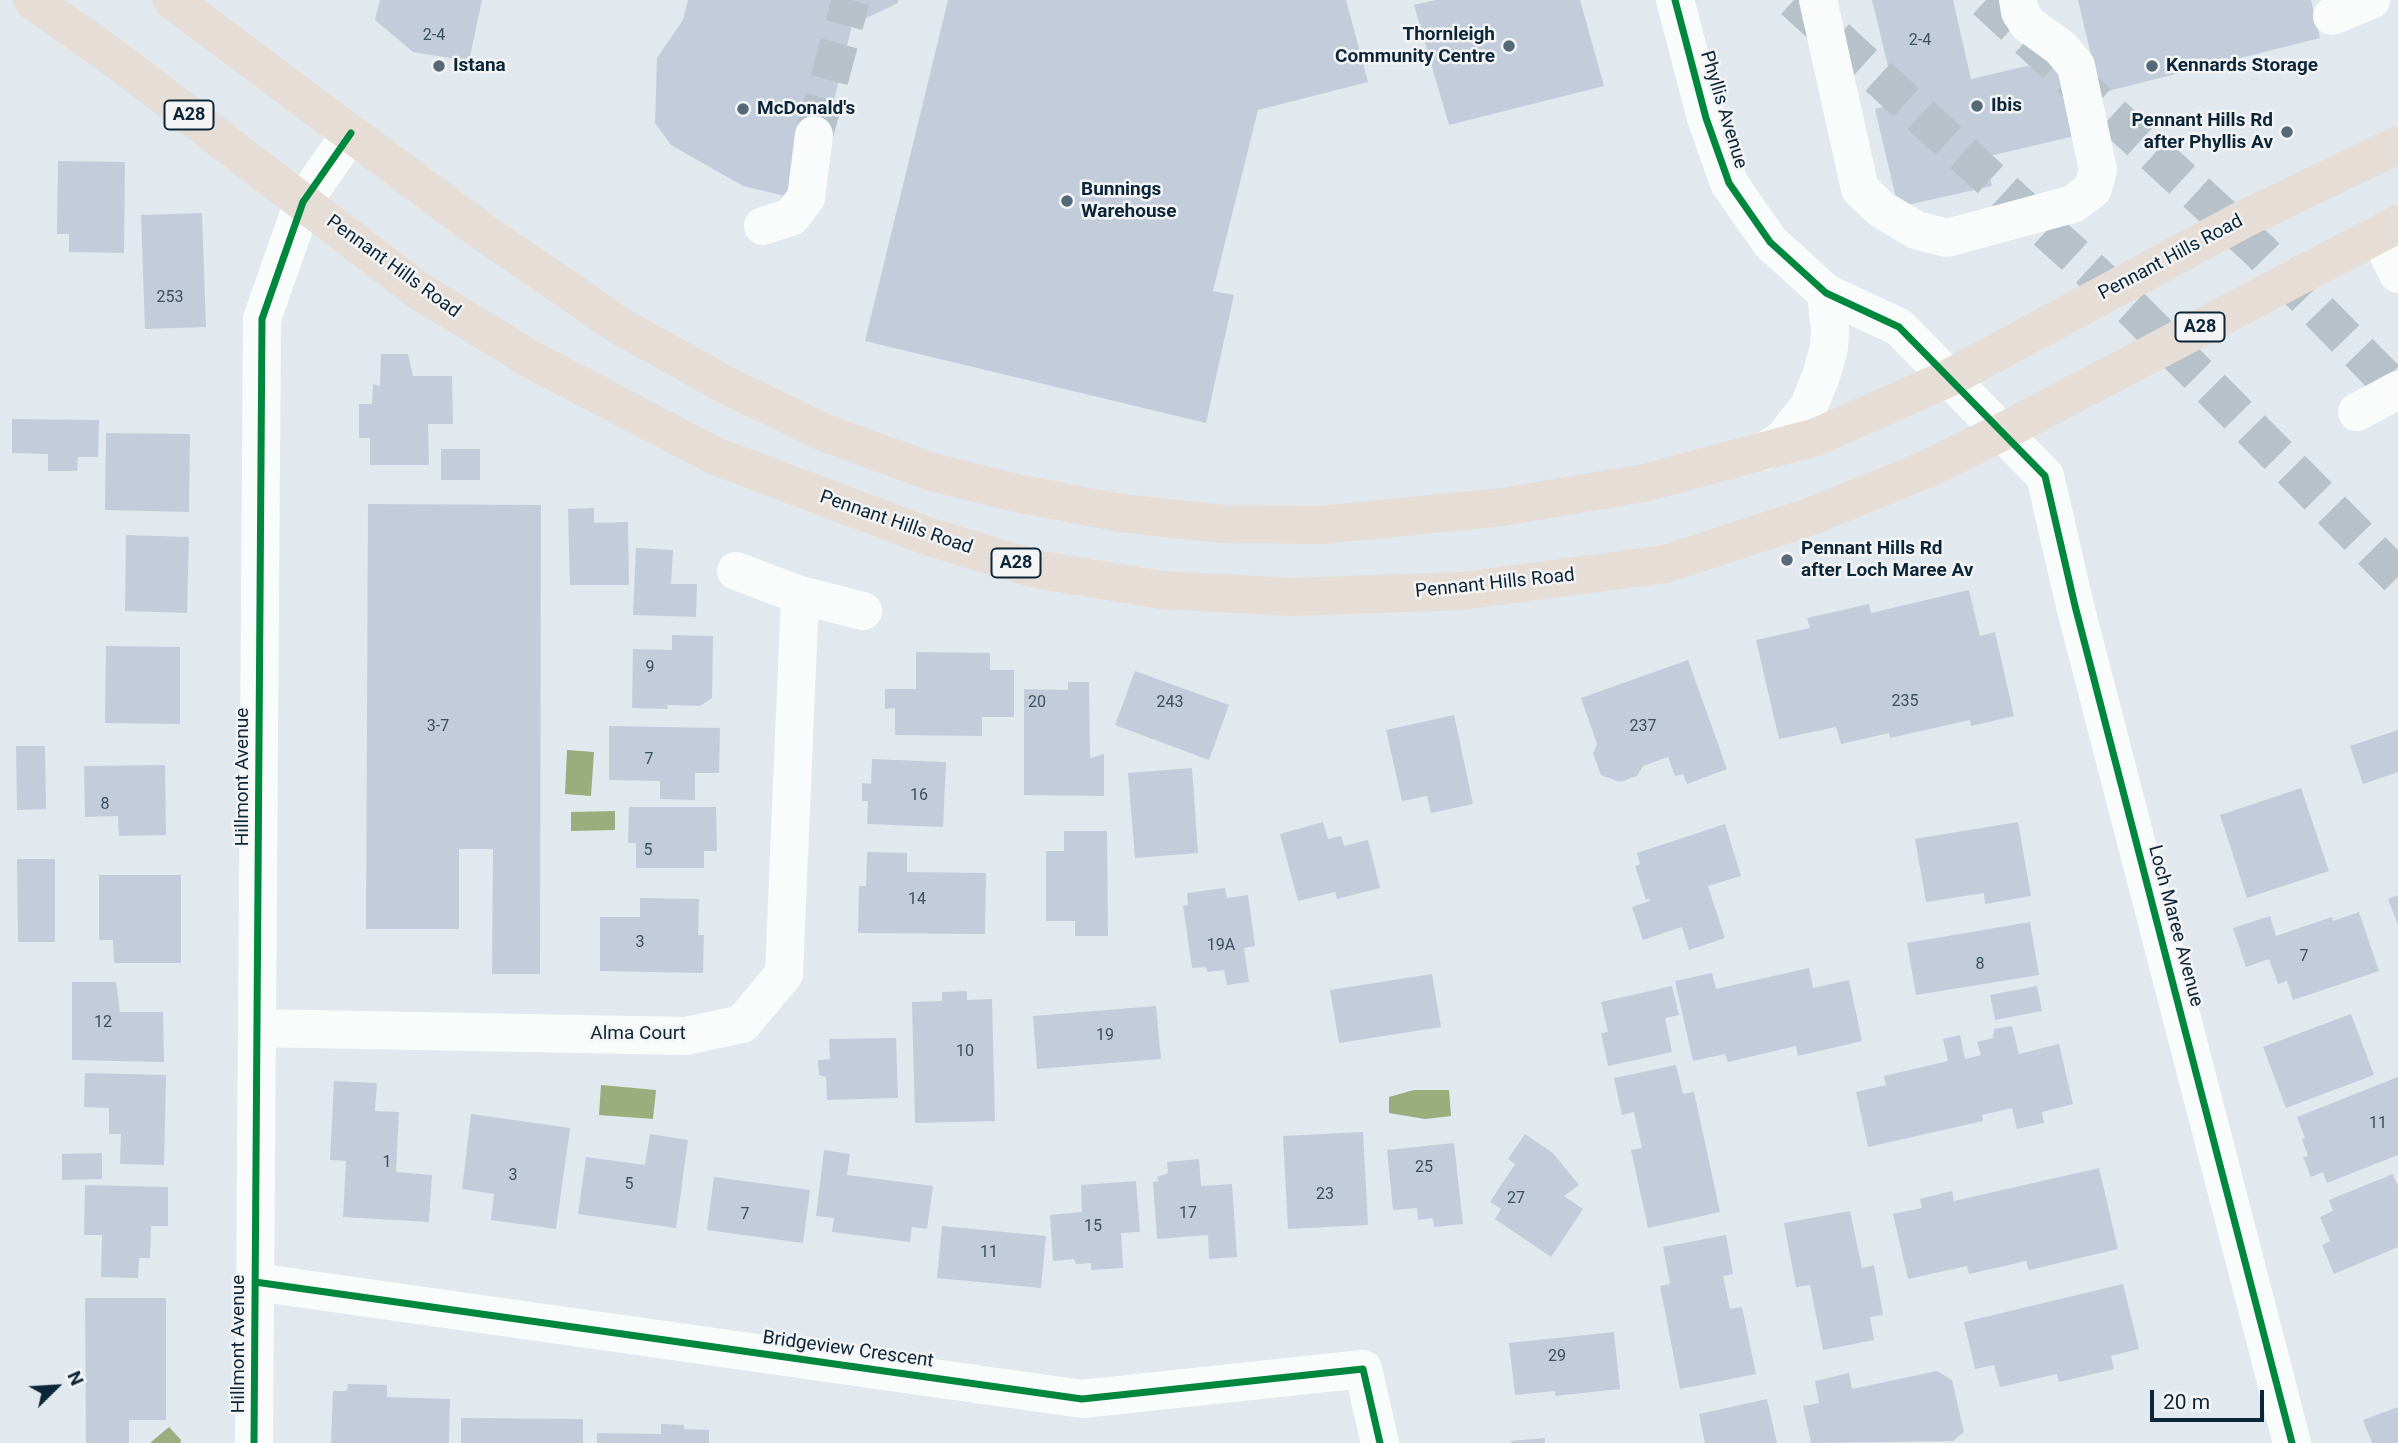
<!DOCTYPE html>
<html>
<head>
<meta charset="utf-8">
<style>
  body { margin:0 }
  #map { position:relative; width:2398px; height:1443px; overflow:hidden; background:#e1e8ee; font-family:Roboto,sans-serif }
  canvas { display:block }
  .north { position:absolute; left:21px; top:1352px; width:70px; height:70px; -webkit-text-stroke:5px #f4f4f4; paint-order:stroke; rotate:66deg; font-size:19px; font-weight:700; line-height:28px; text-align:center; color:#0b2539 }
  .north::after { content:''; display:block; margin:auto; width:24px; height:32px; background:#0b2539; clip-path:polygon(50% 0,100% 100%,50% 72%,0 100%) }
  .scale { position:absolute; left:2150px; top:1390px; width:114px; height:32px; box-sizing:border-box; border:4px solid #0b2539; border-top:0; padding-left:9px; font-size:21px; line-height:24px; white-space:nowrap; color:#0b2539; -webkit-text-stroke:5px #f4f4f4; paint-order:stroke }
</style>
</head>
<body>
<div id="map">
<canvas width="2398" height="1443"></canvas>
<div class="north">N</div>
<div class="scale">20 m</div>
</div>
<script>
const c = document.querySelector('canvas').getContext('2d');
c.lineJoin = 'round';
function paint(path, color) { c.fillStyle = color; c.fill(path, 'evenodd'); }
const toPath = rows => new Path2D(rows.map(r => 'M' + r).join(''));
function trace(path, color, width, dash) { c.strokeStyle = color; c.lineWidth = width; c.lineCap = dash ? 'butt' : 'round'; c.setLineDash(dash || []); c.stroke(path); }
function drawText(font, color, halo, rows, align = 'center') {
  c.font = font + ' Roboto,sans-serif'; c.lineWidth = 5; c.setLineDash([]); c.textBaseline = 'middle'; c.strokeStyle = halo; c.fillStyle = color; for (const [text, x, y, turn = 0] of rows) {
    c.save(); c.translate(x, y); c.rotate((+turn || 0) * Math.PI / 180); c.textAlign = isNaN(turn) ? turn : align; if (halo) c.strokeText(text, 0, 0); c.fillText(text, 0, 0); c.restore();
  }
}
paint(toPath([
  [567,750,594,752,591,796,565,794],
  [615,811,615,830,571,831,571,812],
  [601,1085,656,1090,653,1119,599,1115],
  [1414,1090,1449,1090,1451,1116,1425,1119,1389,1113,1389,1097],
  [169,1427,181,1440,180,1443,150,1443]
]), '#9aad7d');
paint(toPath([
  [380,0,482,0,469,61,413,52,375,20],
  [688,0,898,0,898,3,852,25,825,138,794,198,743,186,671,145,655,123,657,58,683,20],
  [948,0,1346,0,1368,82,1258,110,1213,291,1234,295,1206,423,865,341],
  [1436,0,1580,0,1604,86,1449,125,1414,5],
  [1872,0,1953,0,1971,79,2057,59,2075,136,1985,157,1992,186,1898,207,1875,109,1897,103],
  [2078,0,2311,0,2320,38,2100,93],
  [58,161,125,162,124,253,69,252,69,234,57,234],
  [202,213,206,327,145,329,141,215],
  [381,354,408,354,413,376,452,376,453,424,428,424,429,465,370,465,370,438,359,438,359,404,372,404,373,384,380,386],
  [12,419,99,420,98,457,78,457,77,471,48,471,48,454,12,453],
  [106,433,190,434,189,512,105,510],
  [441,449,480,449,480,480,441,480],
  [368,504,541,505,540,974,492,974,493,849,459,849,459,929,366,929],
  [594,508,594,523,628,522,629,585,570,585,568,509],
  [126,535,189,537,187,613,125,611],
  [636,548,673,550,671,584,697,584,696,617,633,615],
  [1969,590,1980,636,1995,632,2014,716,1971,726,1970,720,1890,738,1889,733,1841,744,1836,727,1779,739,1756,640,1810,628,1807,618,1869,604,1871,613],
  [672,635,713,636,712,698,700,706,667,705,668,709,632,708,633,649,672,650],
  [106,646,180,647,180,724,105,723],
  [916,652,990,653,990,670,1014,670,1014,717,982,717,982,736,895,735,895,708,885,709,885,689,916,689],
  [1688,660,1727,769,1687,784,1683,774,1675,776,1668,757,1643,766,1637,776,1620,782,1601,775,1593,754,1597,744,1581,698],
  [1135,671,1229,705,1209,760,1115,725],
  [1068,682,1089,682,1090,758,1104,754,1104,796,1024,795,1024,689,1068,690],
  [1454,715,1473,804,1431,813,1427,796,1402,801,1386,730],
  [609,726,720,728,719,773,695,773,695,800,660,799,660,781,609,780],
  [2398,730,2398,772,2363,784,2350,746],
  [16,746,45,746,46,809,17,810],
  [872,759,946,762,943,827,867,824,868,801,862,801,862,783,871,784],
  [165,765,166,835,119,836,118,816,85,817,84,766],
  [1192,768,1198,853,1135,858,1128,773],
  [2301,788,2329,871,2247,898,2220,815],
  [629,807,716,807,717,851,704,851,704,868,636,868,636,843,628,843],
  [1323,822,1328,839,1341,836,1344,846,1368,840,1380,888,1337,899,1335,892,1298,901,1280,834],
  [2018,822,2031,896,1985,904,1984,893,1926,902,1915,839],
  [1725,824,1741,876,1708,886,1725,938,1689,950,1682,927,1643,940,1632,907,1650,901,1649,898,1646,900,1635,866,1640,864,1637,853],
  [1064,831,1107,831,1108,936,1075,936,1075,921,1046,921,1046,851,1064,851],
  [867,852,907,853,907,872,986,873,985,934,858,933,859,886,866,886],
  [17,859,55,859,55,942,18,942],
  [99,875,181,875,181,963,114,963,113,940,99,940],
  [1225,888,1227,898,1248,895,1255,946,1244,948,1249,982,1227,985,1224,970,1207,972,1206,967,1192,968,1183,906,1188,905,1187,893],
  [2398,895,2398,925,2388,899],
  [640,898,699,899,698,935,704,935,703,973,600,971,600,917,640,917],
  [2359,912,2379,971,2293,1000,2287,981,2278,984,2269,959,2246,967,2233,928,2270,916,2276,936,2332,917,2333,921],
  [2030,922,2039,975,1916,995,1907,943],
  [1809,968,1813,988,1849,980,1862,1041,1798,1056,1796,1046,1728,1062,1725,1054,1693,1061,1675,981,1712,973,1716,989],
  [1432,974,1441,1027,1339,1043,1330,990],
  [72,982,116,982,120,1012,163,1012,164,1062,72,1060],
  [1672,986,1679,1015,1665,1018,1672,1052,1608,1066,1601,1033,1608,1032,1601,1002],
  [2037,986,2042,1011,1995,1020,1990,995],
  [967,991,967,1000,992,999,995,1121,915,1123,912,1002,942,1001,942,992],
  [1156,1006,1161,1059,1037,1069,1033,1016],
  [2351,1014,2374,1075,2286,1108,2263,1047],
  [2012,1026,2019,1054,2059,1044,2073,1104,2042,1112,2044,1123,2017,1129,2012,1108,1982,1115,1983,1121,1868,1147,1856,1092,1886,1085,1884,1076,1948,1061,1943,1039,1960,1035,1965,1059,1981,1055,1977,1042,1993,1038,1994,1029],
  [896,1038,898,1098,827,1100,826,1077,819,1075,818,1060,830,1059,829,1039],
  [1676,1065,1683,1094,1694,1092,1720,1212,1648,1228,1631,1150,1642,1148,1634,1112,1622,1115,1614,1078],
  [85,1073,166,1075,164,1165,120,1164,121,1134,109,1134,109,1108,84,1107],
  [2398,1077,2398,1155,2327,1183,2323,1172,2311,1177,2303,1157,2308,1156,2302,1139,2305,1138,2297,1117],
  [334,1081,377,1083,375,1111,399,1112,396,1172,432,1175,429,1222,343,1217,346,1161,330,1160],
  [471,1114,570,1128,556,1229,491,1220,494,1194,462,1189],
  [1363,1132,1368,1225,1288,1229,1283,1136],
  [650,1134,688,1140,676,1228,578,1214,586,1157,645,1165],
  [1525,1134,1553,1153,1579,1185,1564,1196,1583,1209,1551,1257,1495,1219,1501,1209,1490,1202,1515,1164,1508,1159],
  [1454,1143,1463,1224,1434,1227,1433,1218,1418,1220,1417,1208,1393,1210,1387,1150],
  [824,1150,850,1154,847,1175,933,1186,927,1229,912,1227,910,1242,832,1232,834,1218,816,1216],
  [102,1153,102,1179,62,1180,62,1154],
  [1199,1159,1201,1186,1232,1184,1237,1257,1209,1259,1208,1235,1157,1239,1153,1182,1159,1181,1157,1177,1168,1173,1167,1162],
  [2099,1168,2118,1249,2029,1270,2026,1261,1969,1274,1967,1266,1908,1279,1893,1214,1922,1208,1920,1199,1952,1191,1954,1201],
  [2393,1174,2398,1186,2398,1247,2334,1274,2322,1245,2330,1241,2320,1217,2333,1211,2329,1200],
  [714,1177,810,1190,803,1243,707,1230],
  [1136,1181,1140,1232,1121,1233,1123,1268,1091,1270,1091,1263,1076,1264,1074,1259,1053,1261,1050,1215,1082,1212,1081,1185],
  [85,1185,168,1187,168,1226,151,1226,150,1258,139,1258,138,1278,101,1277,102,1235,84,1235],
  [1850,1211,1862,1268,1874,1265,1883,1315,1870,1317,1874,1340,1823,1350,1810,1285,1796,1287,1784,1223],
  [942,1226,1046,1236,1041,1288,937,1278],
  [1726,1235,1733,1274,1723,1276,1730,1309,1742,1307,1756,1374,1680,1389,1660,1286,1670,1284,1663,1247],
  [2123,1284,2139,1349,2111,1356,2114,1369,2059,1382,2057,1374,2000,1387,1994,1365,1975,1369,1964,1322],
  [85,1298,166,1298,166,1420,129,1420,129,1443,86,1443],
  [1614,1332,1620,1389,1555,1396,1555,1391,1515,1395,1509,1343],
  [1937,1371,1952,1380,1964,1432,1953,1441,1811,1443,1803,1406,1819,1403,1815,1381,1849,1373,1852,1389],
  [348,1384,387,1385,387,1397,450,1399,449,1443,331,1443,333,1391,347,1391],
  [1767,1399,1777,1443,1705,1443,1699,1414],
  [2398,1407,2398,1443,2372,1443,2363,1420],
  [461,1418,583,1419,583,1443,461,1443],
  [661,1424,684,1425,684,1429,709,1430,709,1443,597,1443,597,1433,661,1434],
  [1545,1438,1545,1443,1511,1443,1511,1441]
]), '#c3ccdb');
trace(toPath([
  [814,135,851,0]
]), '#b6c1ca', 38, [38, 19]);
trace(toPath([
  [1794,0,2134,310,2398,577],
  [1986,0,2259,250,2398,392]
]), '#b6c1ca', 38, [38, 19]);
trace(toPath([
  [1675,0,1706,118,1729,183,1770,242,1826,293,1899,327,2045,476,2075,606,2292,1443],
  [1818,0,1860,189,1881,209,1916,230,1947,238,2073,204,2093,189,2098,170,2076,66,2061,48,2028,24,2020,12,2018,0],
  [2332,16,2371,0],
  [763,226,791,217,806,198,814,135],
  [2378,234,2398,274],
  [2357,412,2398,390],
  [1764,452,1783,439,1809,406,1821,376,1829,348,1830,331,1826,293],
  [736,571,800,595,863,611],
  [257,1028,686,1036,742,1024,784,974,800,595],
  [255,1282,1082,1399,1363,1369,1380,1443],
  [254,1443,262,319,303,202,351,133]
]), '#fafcfc', 38);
trace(toPath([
  [32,0,118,61,419,291,532,360,715,456,930,537,1035,569,1162,590,1292,597,1462,591,1665,564,1809,517,1927,469,2002,432,2398,224],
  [172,0,483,232,620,326,726,385,825,433,932,472,1021,494,1120,513,1223,524,1321,525,1502,507,1644,483,1816,437,1949,378,2242,220,2398,145]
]), '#e6ded6', 38);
trace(toPath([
  [1675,0,1706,118,1729,183,1770,242,1826,293,1899,327,2045,476,2075,606,2292,1443],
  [255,1282,1082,1399,1363,1369,1380,1443],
  [254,1443,262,319,303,202,351,133]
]), '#00873e', 7);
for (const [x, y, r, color] of [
  [1509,46,7,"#566978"],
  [439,66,7,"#566978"],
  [2152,66,7,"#566978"],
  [1977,106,7,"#566978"],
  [743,109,7,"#566978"],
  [2287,132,7,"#566978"],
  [1067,201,7,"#566978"],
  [1787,560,7,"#566978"]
]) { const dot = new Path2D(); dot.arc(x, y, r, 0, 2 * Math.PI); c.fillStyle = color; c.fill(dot); trace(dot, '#f4f4f4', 2.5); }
drawText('16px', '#394f62', null, [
  ["2-4",434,36],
  ["2-4",1920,41],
  ["253",170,298],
  ["9",650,668],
  ["235",1905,702],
  ["20",1037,703],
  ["243",1170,703],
  ["3-7",438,727],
  ["237",1643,727],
  ["7",649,760],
  ["16",919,796],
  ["8",105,805],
  ["5",648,851],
  ["14",917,900],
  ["3",640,943],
  ["19A",1221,946],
  ["7",2304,957],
  ["8",1980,965],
  ["12",103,1023],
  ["19",1105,1036],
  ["10",965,1052],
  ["11",2378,1124],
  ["1",387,1163],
  ["25",1424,1168],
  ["3",513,1176],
  ["5",629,1185],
  ["23",1325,1195],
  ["27",1516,1199],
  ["17",1188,1214],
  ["7",745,1215],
  ["15",1093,1227],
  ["11",989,1253],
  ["29",1557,1357]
]);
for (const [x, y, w] of [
  [189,115,49],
  [2200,327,49],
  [1016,563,49]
]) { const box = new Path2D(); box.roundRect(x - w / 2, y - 14.5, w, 29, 5); c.fillStyle = '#f4f4f4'; c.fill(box); trace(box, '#0b2539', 2); }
drawText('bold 18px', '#0b2539', null, [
  ["A28",189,115],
  ["A28",2200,327],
  ["A28",1016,563]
]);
drawText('bold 19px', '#0b2539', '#f4f4f4', [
  ["Thornleigh",1495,35,"right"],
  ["Community Centre",1495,57,"right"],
  ["Istana",453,66],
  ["Kennards Storage",2166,66],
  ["Ibis",1991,106],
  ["McDonald's",757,109],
  ["Pennant Hills Rd",2273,121,"right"],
  ["after Phyllis Av",2273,143,"right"],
  ["Bunnings",1081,190],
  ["Warehouse",1081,212],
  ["Pennant Hills Rd",1801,549],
  ["after Loch Maree Av",1801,571]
], 'left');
drawText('19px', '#0b2539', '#f4f4f4', [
  ["Phyllis Avenue",1723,110,73],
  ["Pennant Hills Road",2171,258,-28],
  ["Pennant Hills Road",393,267,36],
  ["Pennant Hills Road",896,523,19],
  ["Pennant Hills Road",1495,584,-6],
  ["Hillmont Avenue",243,777,-90],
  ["Loch Maree Avenue",2175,926,75],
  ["Alma Court",638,1034],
  ["Hillmont Avenue",239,1344,-90],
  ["Bridgeview Crescent",848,1350,8]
]);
</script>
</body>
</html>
